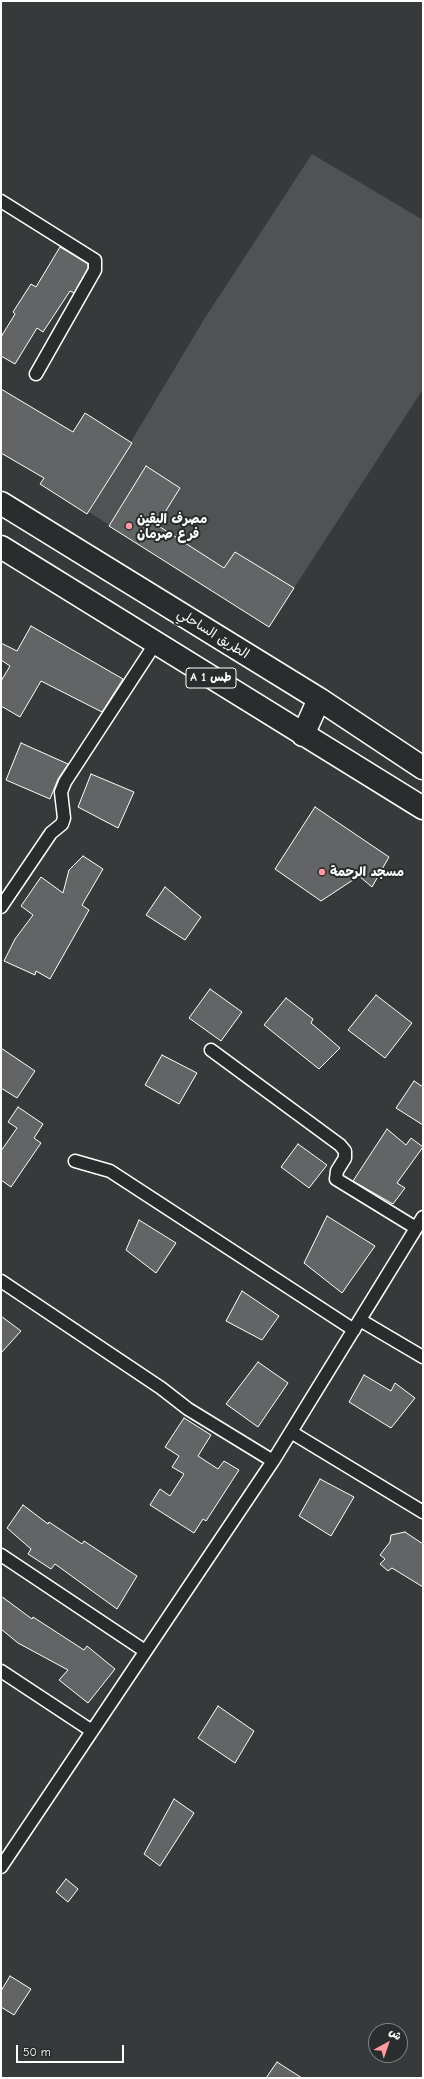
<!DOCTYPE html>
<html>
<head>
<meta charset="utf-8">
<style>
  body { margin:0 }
  #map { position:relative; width:424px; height:2079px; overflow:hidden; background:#373a3b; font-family:"Comic Neue","Playpen Sans Arabic",sans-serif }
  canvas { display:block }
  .frame { position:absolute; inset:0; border:2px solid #fff; pointer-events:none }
  .north { position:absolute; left:368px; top:2023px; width:40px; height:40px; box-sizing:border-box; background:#2a2d2e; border:1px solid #7f8182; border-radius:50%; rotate:40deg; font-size:11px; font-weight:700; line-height:16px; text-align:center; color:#fff }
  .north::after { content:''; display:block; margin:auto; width:14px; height:18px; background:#ff9aa2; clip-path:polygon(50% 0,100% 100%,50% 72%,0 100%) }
  .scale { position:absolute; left:16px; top:2045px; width:108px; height:18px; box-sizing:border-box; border:2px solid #fff; border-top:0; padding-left:5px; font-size:12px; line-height:14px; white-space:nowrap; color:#fff; -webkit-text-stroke:3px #2a2d2e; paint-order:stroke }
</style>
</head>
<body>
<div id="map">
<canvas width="424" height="2079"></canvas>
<div class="frame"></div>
<div class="north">ش</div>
<div class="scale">50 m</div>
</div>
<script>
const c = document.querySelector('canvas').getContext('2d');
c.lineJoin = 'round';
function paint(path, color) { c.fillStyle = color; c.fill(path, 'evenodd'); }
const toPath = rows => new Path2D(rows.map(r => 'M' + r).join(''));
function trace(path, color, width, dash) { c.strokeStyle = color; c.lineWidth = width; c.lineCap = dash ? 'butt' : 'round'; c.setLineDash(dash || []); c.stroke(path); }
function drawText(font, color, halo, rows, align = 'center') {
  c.font = font + ' "Comic Neue","Playpen Sans Arabic",sans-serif'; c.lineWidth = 4; c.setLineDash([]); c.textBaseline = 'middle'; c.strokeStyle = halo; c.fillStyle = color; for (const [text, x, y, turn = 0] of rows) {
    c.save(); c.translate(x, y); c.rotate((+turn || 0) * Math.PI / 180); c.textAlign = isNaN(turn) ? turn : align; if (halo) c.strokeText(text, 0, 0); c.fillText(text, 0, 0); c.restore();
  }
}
paint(toPath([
  [312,154,423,220,423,389,294,588,211,590,89,512,203,321]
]), '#505354');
const building = toPath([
  [60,247,88,264,88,268,74,293,70,291,43,332,37,328,15,364,1,356,1,337,15,314,13,312,31,284,36,287,60,247],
  [1,389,73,432,85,413,132,443,87,514,40,484,44,478,1,453,1,389],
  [146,466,180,488,157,525,224,568,235,552,294,588,269,627,109,526,146,466],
  [31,626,123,679,102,712,41,681,20,717,1,706,1,681,10,666,1,660,1,643,17,651,31,626],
  [21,743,68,764,58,779,50,799,6,780,21,743],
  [91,774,134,792,118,828,78,807,91,774],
  [315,807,389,857,372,887,359,876,321,901,275,869,315,807],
  [83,856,103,869,82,905,89,910,50,979,36,971,35,975,4,961,15,939,33,915,21,906,41,877,63,893,69,870,83,856],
  [165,887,201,917,185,940,146,915,165,887],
  [210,989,242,1012,221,1041,189,1018,210,989],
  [376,995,412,1023,385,1058,348,1030,376,995],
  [286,998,313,1019,311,1023,340,1048,319,1069,264,1025,286,998],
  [1,1048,35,1071,17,1098,1,1088,1,1048],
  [162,1055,197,1073,179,1104,145,1085,162,1055],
  [414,1081,423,1087,423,1125,396,1108,414,1081],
  [18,1107,43,1124,34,1138,41,1143,11,1187,1,1180,1,1151,17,1128,8,1122,18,1107],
  [387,1129,406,1145,411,1138,423,1147,397,1183,405,1188,393,1204,353,1181,387,1129],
  [298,1144,327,1165,309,1188,281,1167,298,1144],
  [327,1216,375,1246,342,1293,304,1263,327,1216],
  [139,1220,176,1243,156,1273,126,1250,139,1220],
  [242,1291,279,1316,262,1340,226,1321,242,1291],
  [1,1316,21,1331,1,1353,1,1316],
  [258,1362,288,1383,258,1427,226,1404,258,1362],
  [364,1375,391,1391,395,1383,415,1398,391,1428,349,1402,364,1375],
  [184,1418,211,1435,198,1456,218,1469,224,1461,239,1470,206,1521,203,1519,194,1533,150,1505,160,1489,170,1496,184,1474,172,1467,179,1456,165,1447,184,1418],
  [320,1479,354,1497,331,1536,299,1516,320,1479],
  [23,1505,48,1524,49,1522,82,1544,84,1541,137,1576,117,1609,55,1564,51,1569,28,1554,31,1549,7,1528,23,1505],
  [405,1532,423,1544,423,1587,392,1568,388,1571,380,1564,385,1559,380,1555,390,1542,391,1535,405,1532],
  [1,1596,32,1619,33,1617,84,1650,87,1646,115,1669,88,1703,59,1680,68,1670,18,1643,1,1629,1,1596],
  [218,1706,254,1731,235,1763,198,1738,218,1706],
  [174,1799,194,1813,160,1866,144,1854,174,1799],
  [66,1879,78,1889,68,1902,56,1892,66,1879],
  [10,1976,31,1989,14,2015,1,2007,1,1991,10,1976],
  [277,2062,302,2078,266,2078,277,2062]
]);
paint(building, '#636465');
trace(building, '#fff', 1);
const street = toPath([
  [1,201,95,260,95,270,36,374],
  [1,907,51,833,62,824,64,818,61,792,65,782,155,644],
  [211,1050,340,1145,345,1151,345,1158,337,1171,336,1179,416,1228],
  [75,1161,110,1171,354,1330],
  [1,1281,161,1388,188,1409,273,1461],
  [360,1320,423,1357],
  [291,1432,423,1512],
  [1,1555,145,1651],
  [1,1671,92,1731],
  [1,1867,273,1461,423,1217]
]);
const highway = toPath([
  [1,503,319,699,423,768],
  [1,547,423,808],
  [303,735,319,699]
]);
trace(street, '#fff', 15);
trace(highway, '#fff', 25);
trace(street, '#2a2d2e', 12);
trace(highway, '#2a2d2e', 22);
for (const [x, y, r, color] of [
  [129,526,4,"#ff9aa2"],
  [322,872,4,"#ff9aa2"]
]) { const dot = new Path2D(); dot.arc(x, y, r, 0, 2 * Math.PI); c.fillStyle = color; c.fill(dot); trace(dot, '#2a2d2e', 1.5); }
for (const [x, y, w] of [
  [211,678,50]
]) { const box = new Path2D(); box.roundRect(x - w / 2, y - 10, w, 20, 3); c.fillStyle = '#2a2d2e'; c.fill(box); trace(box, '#fff', 1); }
drawText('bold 12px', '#fff', null, [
  ["A 1 طس",211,678]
]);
drawText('bold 13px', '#fff', '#2a2d2e', [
  ["مصرف اليقين",137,519],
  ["فرع صرمان",137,534],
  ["مسجد الرحمة",330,872]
], 'left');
drawText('13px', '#fff', '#2a2d2e', [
  ["الطريق الساحلي",213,634,32]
]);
</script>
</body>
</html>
